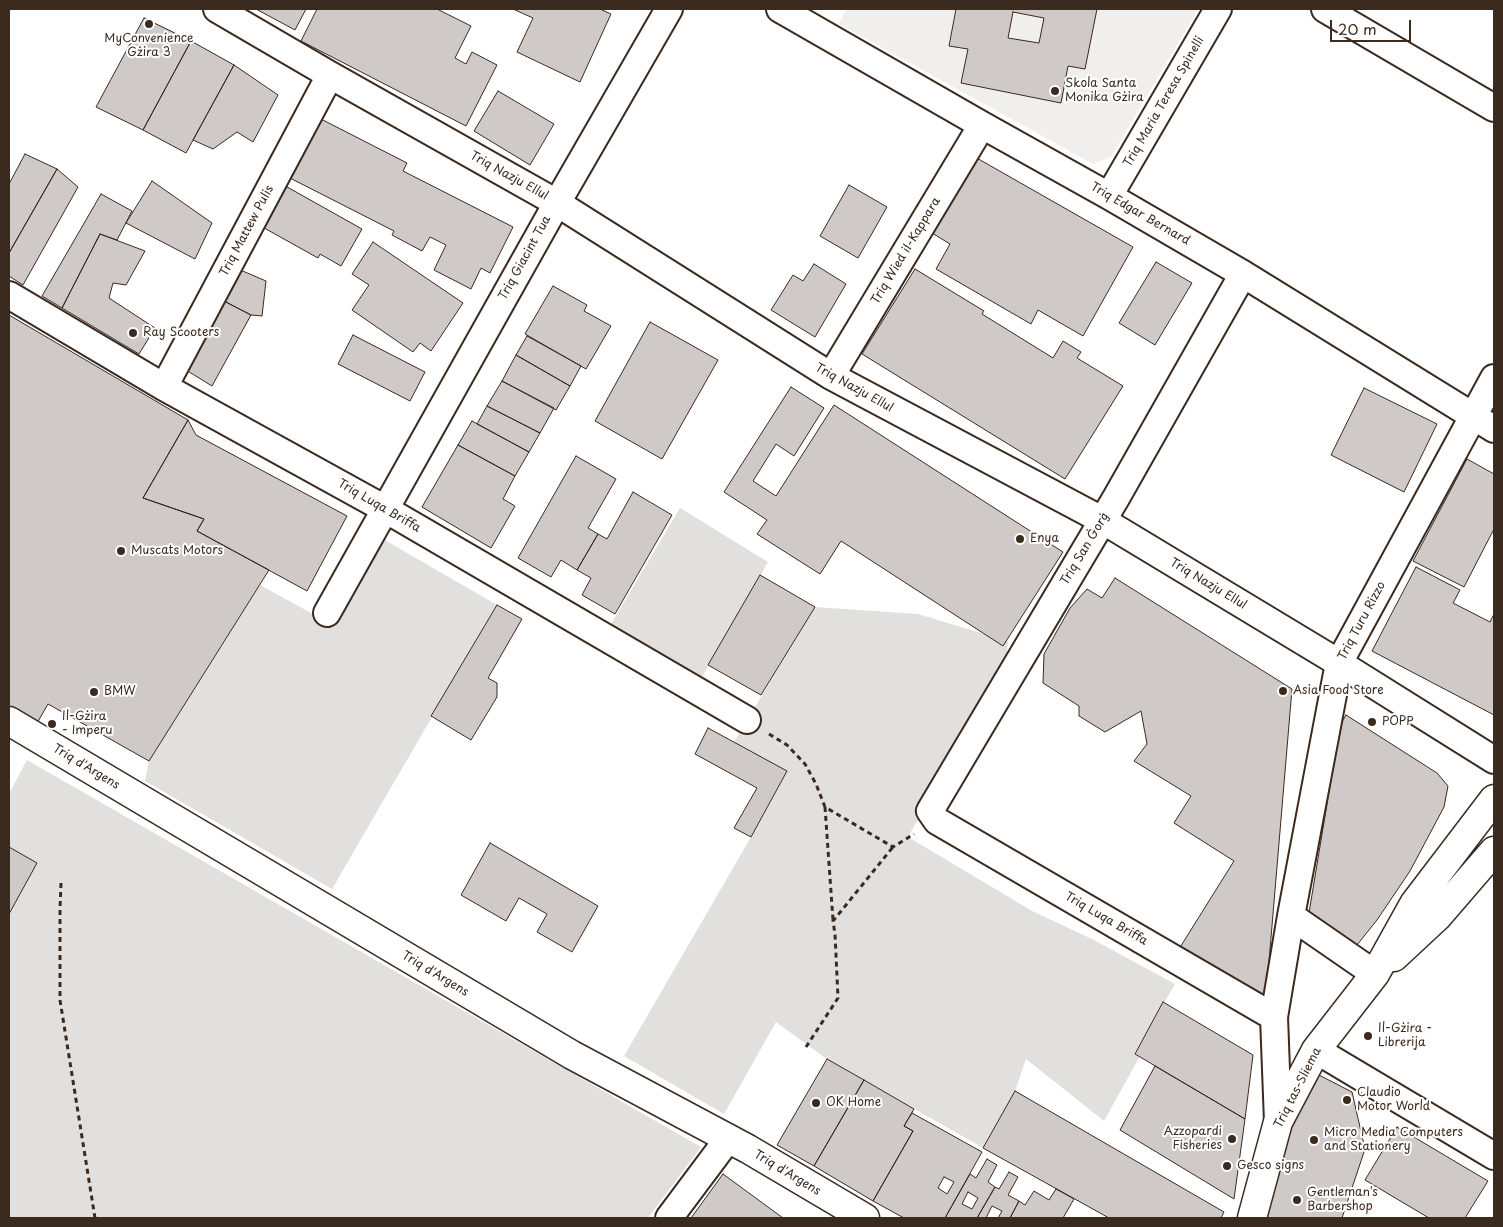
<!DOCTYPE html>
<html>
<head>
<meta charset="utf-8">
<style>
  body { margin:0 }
  #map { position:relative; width:1503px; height:1227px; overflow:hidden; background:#fff; font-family:"Playpen Sans",sans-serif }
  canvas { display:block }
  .frame { position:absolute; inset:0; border:10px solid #3b2a1e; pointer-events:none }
  .scale { position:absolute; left:1330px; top:20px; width:81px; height:22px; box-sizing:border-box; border:2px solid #3b2a1e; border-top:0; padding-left:6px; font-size:15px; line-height:18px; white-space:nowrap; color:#3b2a1e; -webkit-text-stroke:4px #fff; paint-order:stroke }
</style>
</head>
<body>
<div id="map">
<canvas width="1503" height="1227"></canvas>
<div class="frame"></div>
<div class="scale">20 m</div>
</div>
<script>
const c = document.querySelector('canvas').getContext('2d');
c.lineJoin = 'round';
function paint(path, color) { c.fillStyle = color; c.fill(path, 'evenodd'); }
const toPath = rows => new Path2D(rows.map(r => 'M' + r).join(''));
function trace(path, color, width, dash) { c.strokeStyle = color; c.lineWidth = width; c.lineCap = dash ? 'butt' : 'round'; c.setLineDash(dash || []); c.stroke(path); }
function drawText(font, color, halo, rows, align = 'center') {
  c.font = font + ' "Playpen Sans",sans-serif'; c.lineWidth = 4; c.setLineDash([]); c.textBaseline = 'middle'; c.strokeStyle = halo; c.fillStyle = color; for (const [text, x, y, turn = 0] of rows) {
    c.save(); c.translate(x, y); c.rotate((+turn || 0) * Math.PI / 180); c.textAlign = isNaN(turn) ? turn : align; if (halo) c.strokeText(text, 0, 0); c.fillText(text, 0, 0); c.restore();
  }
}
paint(toPath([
  [846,9,1198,9,1111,157,1093,164,839,24]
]), '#f1efee');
paint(toPath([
  [680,508,768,562,702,677,611,624],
  [383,539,497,605,332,889,145,781,149,761,260,585,333,625],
  [815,607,918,614,1008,641,1006,663,908,837,1034,912,1092,939,1175,984,1135,1053,1140,1056,1104,1121,1026,1059,1015,1091,983,1148,827,1059,776,1022,724,1114,624,1056,751,837,787,771,734,742],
  [27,760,701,1147,648,1218,9,1218,9,794]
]), '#e2e0de');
const building = toPath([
  [256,9,306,9,295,30,256,9],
  [317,9,437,9,471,26,455,58,466,64,472,52,497,65,466,126,301,41,317,9],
  [513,9,600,9,611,14,580,82,517,52,533,18,513,9],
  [956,9,1097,9,1085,69,1068,66,1061,103,961,83,968,49,949,46,956,9],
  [1013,12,1044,18,1039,43,1008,38,1013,12],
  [144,18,191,41,143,130,96,107,144,18],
  [191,41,234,65,186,153,143,130,191,41],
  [234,65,278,95,253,142,237,132,213,149,193,140,234,65],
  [498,91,554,124,530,165,474,131,498,91],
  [317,117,407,163,403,171,513,227,490,273,481,268,471,289,434,270,446,245,430,237,422,251,392,235,394,231,286,176,317,117],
  [25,154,57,169,9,253,9,184,25,154],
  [975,157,1133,247,1083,336,1038,310,1031,324,936,269,950,244,932,233,975,157],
  [57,169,78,187,23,285,9,276,9,253,57,169],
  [152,181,212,223,195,259,126,223,152,181],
  [280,183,362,229,341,266,320,254,318,258,257,224,280,183],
  [849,185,887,207,858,258,820,236,849,185],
  [101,194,132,211,117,240,100,234,62,308,42,296,101,194],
  [100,234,145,251,126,285,113,283,109,298,155,328,139,354,62,308,100,234],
  [373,242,463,303,431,351,420,343,413,352,352,310,369,285,352,274,373,242],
  [1156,262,1192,283,1155,345,1119,323,1156,262],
  [814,264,846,284,815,337,771,310,793,275,803,281,814,264],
  [238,269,266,281,262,316,251,315,222,300,238,269],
  [915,269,984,311,982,314,1053,358,1063,341,1081,352,1077,358,1123,386,1065,479,862,354,915,269],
  [553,286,587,305,584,311,611,326,586,369,525,334,553,286],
  [222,300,251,315,212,386,186,370,222,300],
  [9,315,188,420,143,498,204,519,197,531,269,570,149,761,48,704,36,725,9,711,9,315],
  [650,322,718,360,662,459,595,421,650,322],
  [353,335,425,372,410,401,338,364,353,335],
  [527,336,581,366,570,386,516,355,527,336],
  [516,355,570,386,556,410,502,381,516,355],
  [502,381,554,408,540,433,487,406,502,381],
  [791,387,824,408,794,456,776,444,753,481,776,496,834,405,1063,552,1003,646,841,541,820,574,757,534,767,520,724,492,791,387],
  [1364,388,1437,424,1404,492,1331,455,1364,388],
  [487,406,540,433,529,452,477,424,487,406],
  [188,420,196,435,347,516,307,591,197,531,204,519,143,498,188,420],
  [472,421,529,452,515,476,458,445,472,421],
  [458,445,515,476,503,499,515,506,491,548,422,507,458,445],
  [576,456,616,479,588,528,598,534,577,570,561,560,551,577,518,558,576,456],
  [1467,459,1494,474,1494,529,1464,587,1413,561,1467,459],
  [633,492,672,515,615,614,582,595,591,578,577,570,598,534,607,539,633,492],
  [1416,567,1460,590,1453,603,1490,622,1494,614,1494,715,1372,651,1416,567],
  [760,575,815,607,761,695,708,665,760,575],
  [1115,578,1292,689,1267,985,1262,1000,1179,949,1234,861,1174,823,1191,796,1134,761,1147,744,1141,711,1105,732,1079,716,1079,706,1043,683,1044,654,1070,608,1087,589,1102,598,1115,578],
  [497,605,522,619,488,678,497,683,497,697,471,740,431,716,497,605],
  [1346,715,1437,773,1448,786,1444,807,1410,871,1377,920,1357,945,1308,919,1340,725,1346,715],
  [708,728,787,771,751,837,734,828,757,788,695,754,708,728],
  [490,843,598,906,572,952,537,932,547,914,519,898,506,921,461,895,490,843],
  [9,847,37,863,9,914,9,847],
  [1163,1002,1253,1055,1245,1119,1135,1054,1163,1002],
  [827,1059,864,1080,814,1166,777,1145,827,1059],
  [1155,1066,1245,1119,1234,1199,1120,1130,1155,1066],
  [1317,1074,1352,1092,1365,1149,1342,1218,1257,1218,1290,1120,1317,1074],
  [864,1080,914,1109,904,1126,913,1131,873,1201,814,1166,864,1080],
  [1015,1091,1224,1212,1221,1218,1109,1218,983,1148,1015,1091],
  [912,1113,982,1152,945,1218,904,1218,873,1201,913,1131,904,1126,912,1113],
  [944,1177,954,1182,947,1194,938,1188,944,1177],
  [1397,1127,1488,1181,1465,1218,1429,1218,1365,1180,1397,1127],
  [987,1159,997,1165,988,1182,995,1187,977,1218,945,1218,970,1174,976,1178,987,1159],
  [968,1192,978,1198,972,1209,962,1204,968,1192],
  [1009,1172,1018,1177,1008,1195,1019,1201,1010,1218,998,1218,1002,1211,992,1206,986,1218,987,1218,977,1218,995,1187,999,1189,1009,1172],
  [723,1174,783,1218,691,1218,723,1174],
  [1056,1189,1074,1199,1063,1218,1010,1218,1019,1201,1025,1205,1034,1191,1049,1200,1056,1189]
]);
paint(building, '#cfcac7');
trace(building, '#3b2a1e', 1);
const street = toPath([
  [217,9,330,75,557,203,831,376,1102,520,1339,663,1494,760],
  [780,9,982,125,1109,196,1243,274,1494,429],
  [1325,9,1494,108],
  [1109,196,1218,9],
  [1243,274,1116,498,930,811,937,821,1274,1017],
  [9,295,164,387,385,509,747,720],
  [831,376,982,125],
  [164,387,330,75],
  [327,613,557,203,669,9],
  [1291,916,1375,974],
  [1316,1050,1494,1156],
  [1278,1122,1274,1017,1291,916,1339,663,1494,378],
  [669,1218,728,1139]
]);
const secondary = toPath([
  [9,721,572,1055,748,1149,865,1218],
  [1394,957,1437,917,1494,851],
  [1252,1218,1278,1122,1316,1050,1375,974,1414,904,1494,799]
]);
trace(street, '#3b2a1e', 30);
trace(secondary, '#3b2a1e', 31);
trace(toPath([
  [769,734,787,745,805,764,816,784,825,807,893,847,914,834],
  [825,807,833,920],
  [61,883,60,909,60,1000,95,1218],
  [806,1047,838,998,835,934,833,921,893,847]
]), '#3b2a1e', 3, [5, 4]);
trace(street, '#fff', 26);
trace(secondary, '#fff', 28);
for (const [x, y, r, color] of [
  [149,24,5,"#3b2a1e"],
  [1055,91,5,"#3b2a1e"],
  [133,333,5,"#3b2a1e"],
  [1020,539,5,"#3b2a1e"],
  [121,551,5,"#3b2a1e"],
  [1283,691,5,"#3b2a1e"],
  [94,692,5,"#3b2a1e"],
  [1372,722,5,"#3b2a1e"],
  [52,724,5,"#3b2a1e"],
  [1368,1036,5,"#3b2a1e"],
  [1347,1100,5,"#3b2a1e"],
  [816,1103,5,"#3b2a1e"],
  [1232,1139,5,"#3b2a1e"],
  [1314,1140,5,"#3b2a1e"],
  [1227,1166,5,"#3b2a1e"],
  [1297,1200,5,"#3b2a1e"]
]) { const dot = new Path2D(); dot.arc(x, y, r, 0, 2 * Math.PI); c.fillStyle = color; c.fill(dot); trace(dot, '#fff', 2); }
drawText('12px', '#3b2a1e', '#fff', [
  ["MyConvenience",149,39,"center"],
  ["Gżira 3",149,53,"center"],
  ["Skola Santa",1065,84],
  ["Monika Gżira",1065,98],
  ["Ray Scooters",143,333],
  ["Enya",1030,539],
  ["Muscats Motors",131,551],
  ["Asia Food Store",1293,691],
  ["BMW",104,692],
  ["Il-Gżira",62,717],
  ["- Imperu",62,731],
  ["POPP",1382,722],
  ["Il-Gżira -",1378,1029],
  ["Librerija",1378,1043],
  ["Claudio",1357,1093],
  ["Motor World",1357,1107],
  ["OK Home",826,1103],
  ["Azzopardi",1222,1132,"right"],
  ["Fisheries",1222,1146,"right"],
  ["Micro Media Computers",1324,1133],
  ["and Stationery",1324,1147],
  ["Gesco signs",1237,1166],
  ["Gentleman's",1307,1193],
  ["Barbershop",1307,1207]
], 'left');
drawText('12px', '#3b2a1e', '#fff', [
  ["Triq Maria Teresa Spinelli",1164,102,-60],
  ["Triq Nazju Ellul",509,176,29],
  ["Triq Edgar Bernard",1140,214,30],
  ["Triq Mattew Pulis",247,231,-62],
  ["Triq Wied il-Kappara",906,251,-59],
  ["Triq Giacint Tua",525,258,-61],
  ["Triq Nazju Ellul",854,388,29],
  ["Triq Luqa Briffa",379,506,30],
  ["Triq San Ġorġ",1085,549,-59],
  ["Triq Nazju Ellul",1208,584,31],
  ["Triq Turu Rizzo",1362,621,-62],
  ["Triq d'Argens",86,767,31],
  ["Triq Luqa Briffa",1106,919,30],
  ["Triq d'Argens",435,974,31],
  ["Triq tas-Sliema",1298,1088,-63],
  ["Triq d'Argens",787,1173,31]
]);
</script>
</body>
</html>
